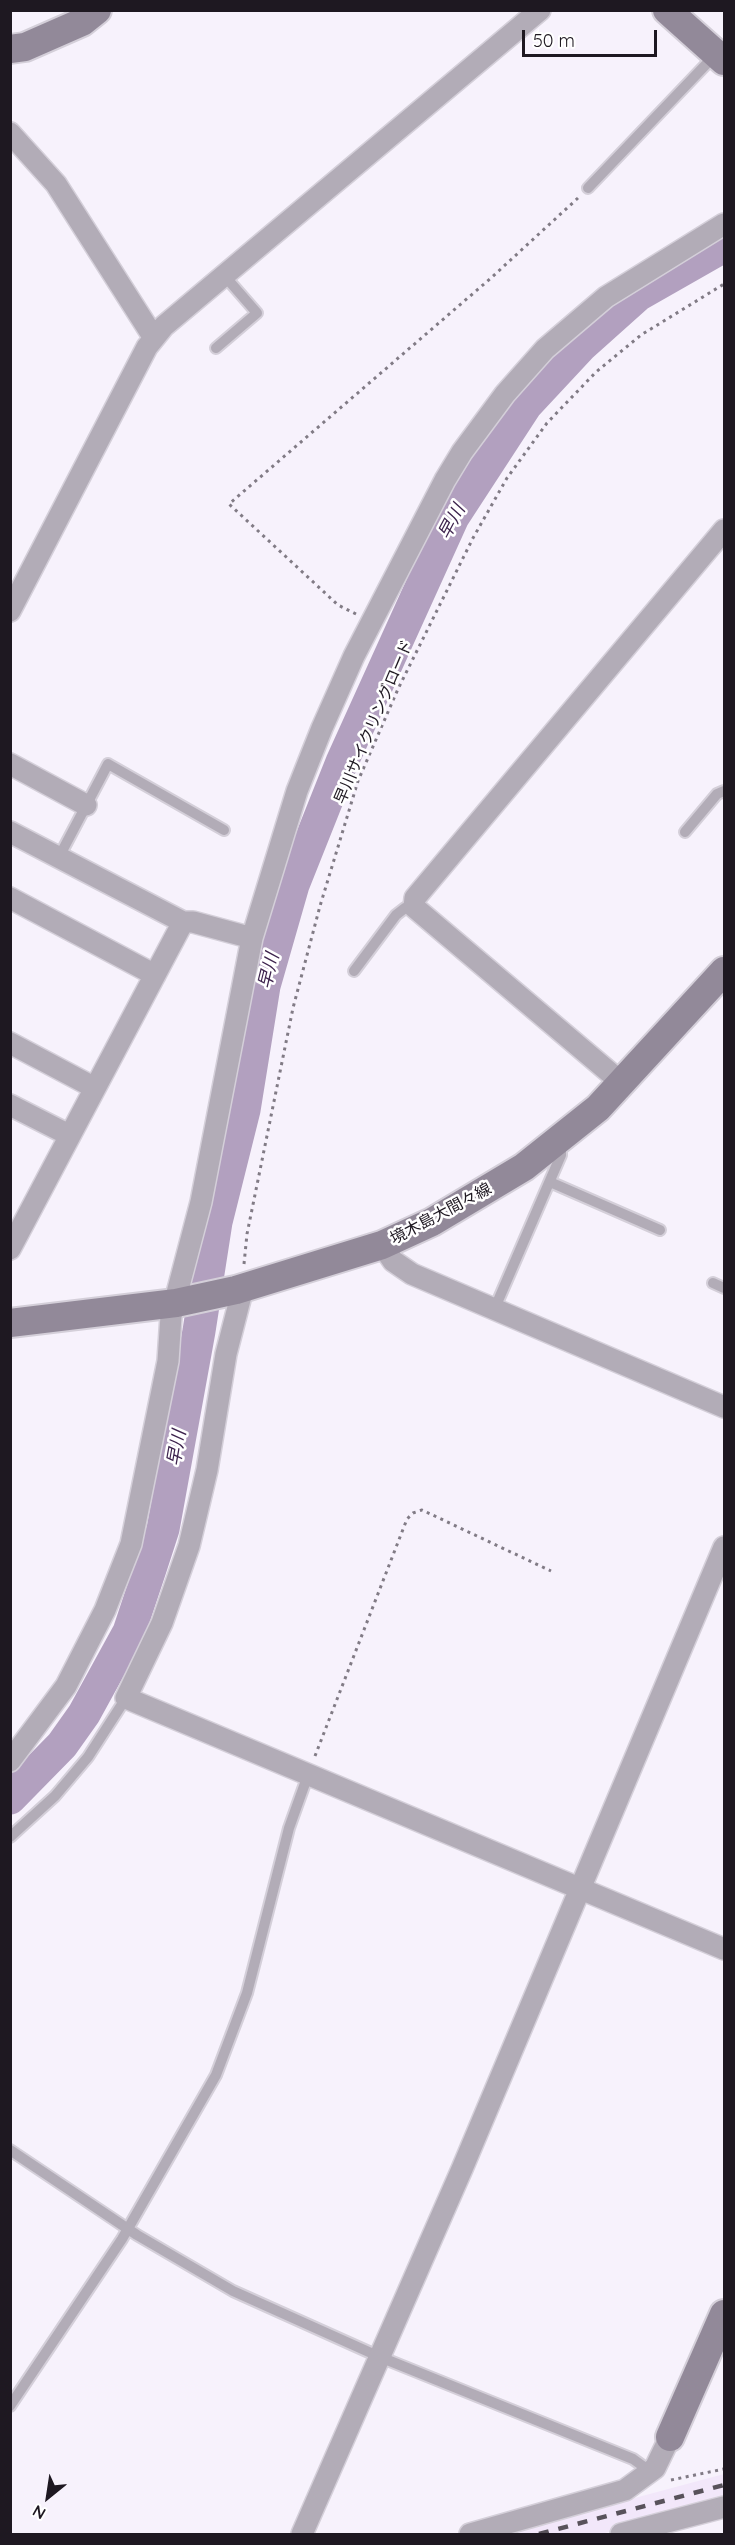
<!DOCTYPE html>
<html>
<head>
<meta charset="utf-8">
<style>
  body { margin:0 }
  #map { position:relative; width:735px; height:2545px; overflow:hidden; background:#f7f2fc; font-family:Quicksand,sans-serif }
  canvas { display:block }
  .frame { position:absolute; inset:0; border:12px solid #1e1821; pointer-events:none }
  .north { position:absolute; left:18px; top:2467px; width:60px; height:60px; -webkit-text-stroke:4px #fff; paint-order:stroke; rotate:210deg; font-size:16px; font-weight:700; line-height:24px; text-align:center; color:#1e1821 }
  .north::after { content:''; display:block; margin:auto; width:21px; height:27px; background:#1e1821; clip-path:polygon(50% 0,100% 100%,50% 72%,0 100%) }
  .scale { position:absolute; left:522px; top:30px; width:135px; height:27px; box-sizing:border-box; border:3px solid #1e1821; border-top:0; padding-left:8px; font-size:18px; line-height:21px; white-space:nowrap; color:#1e1821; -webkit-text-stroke:4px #fff; paint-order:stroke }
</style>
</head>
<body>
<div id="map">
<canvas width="735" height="2545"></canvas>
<div class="frame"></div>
<div class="north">N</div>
<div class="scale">50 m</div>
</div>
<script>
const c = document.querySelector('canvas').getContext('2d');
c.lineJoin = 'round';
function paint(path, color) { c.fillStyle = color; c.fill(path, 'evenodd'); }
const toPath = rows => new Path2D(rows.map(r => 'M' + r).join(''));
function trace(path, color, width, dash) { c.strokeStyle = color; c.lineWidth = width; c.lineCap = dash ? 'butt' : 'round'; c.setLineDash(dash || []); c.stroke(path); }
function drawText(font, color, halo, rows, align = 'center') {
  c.font = font + ' Quicksand,"Noto Sans JP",sans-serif'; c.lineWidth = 5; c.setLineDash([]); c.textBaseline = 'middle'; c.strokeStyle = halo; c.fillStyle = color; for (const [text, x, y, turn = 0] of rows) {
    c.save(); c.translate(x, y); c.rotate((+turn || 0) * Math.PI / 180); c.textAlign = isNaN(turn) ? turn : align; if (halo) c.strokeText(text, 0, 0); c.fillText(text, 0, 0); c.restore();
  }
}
paint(toPath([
  [724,2474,724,2502,601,2534,501,2534]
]), '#f2e7fa');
trace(toPath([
  [10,1798,62,1745,84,1714,129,1632,150,1569,163,1529,199,1331,216,1222,244,1110,264,986,293,885,342,762,453,517,526,405,581,346,638,295,724,246]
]), '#b2a0bf', 33);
const lane = toPath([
  [588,188,716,54],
  [216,348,257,313,223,274],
  [685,832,717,794,724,791],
  [59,857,108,764,224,830],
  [354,971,396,915,405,908,414,907],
  [550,1182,660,1230],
  [713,1283,724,1288],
  [494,1310,561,1155,561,1144],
  [10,1837,55,1796,88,1757,126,1698],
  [10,2150,137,2235,233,2291,380,2357,633,2459,651,2472],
  [10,2406,122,2239,216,2075,247,1993,289,1828,308,1775]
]);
const street = toPath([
  [10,133,56,184,154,338],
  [10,611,147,347,164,326,540,10],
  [10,764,86,805],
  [10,832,183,922],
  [10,898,155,975],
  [10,1043,95,1088],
  [622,1083,414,907,415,898,724,530],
  [10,1105,69,1135],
  [382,1245,393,1261,412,1274,724,1407],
  [10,1249,183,922,193,922,252,938],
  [243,1288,226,1354,207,1470,189,1546,162,1623,126,1698,724,1949],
  [10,1761,66,1686,105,1610,131,1544,168,1361,171,1316,201,1202,252,938,297,791,322,728,354,656,445,480,462,452,505,394,545,349,606,297,724,224],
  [302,2534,462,2169,724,1547],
  [470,2534,625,2490,655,2468,670,2437],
  [621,2534,724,2507]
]);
const secondary = toPath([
  [667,10,724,61],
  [10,49,25,47,82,22,97,10],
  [10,1323,176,1303,236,1290,382,1245,432,1222,524,1167,598,1108,724,971],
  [670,2437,724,2314]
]);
trace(lane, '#d4cfd9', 14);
trace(street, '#d4cfd9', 24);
trace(secondary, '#d4cfd9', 32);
trace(toPath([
  [356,614,338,605,229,504,491,278,578,198],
  [244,1264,247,1234,293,1008,320,906,358,781,398,689,473,538,507,478,547,423,596,372,641,335,724,284],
  [315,1756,407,1519,413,1513,422,1510,551,1571],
  [671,2480,724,2469]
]), '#817b85', 3, [3, 4.5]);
trace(lane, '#b2acb7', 10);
trace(street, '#b2acb7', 21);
trace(secondary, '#928999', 28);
trace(toPath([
  [539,2534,724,2485]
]), '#58525b', 4.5, [10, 10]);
drawText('16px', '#1e1821', '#fff', [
  ["早川サイクリングロード",374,722,-67],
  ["境木島大間々線",441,1214,-28]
]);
drawText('italic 18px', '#3d234d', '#fff', [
  ["早川",452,522,-62],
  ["早川",269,971,-76],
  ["早川",177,1448,-80]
]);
</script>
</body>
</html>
